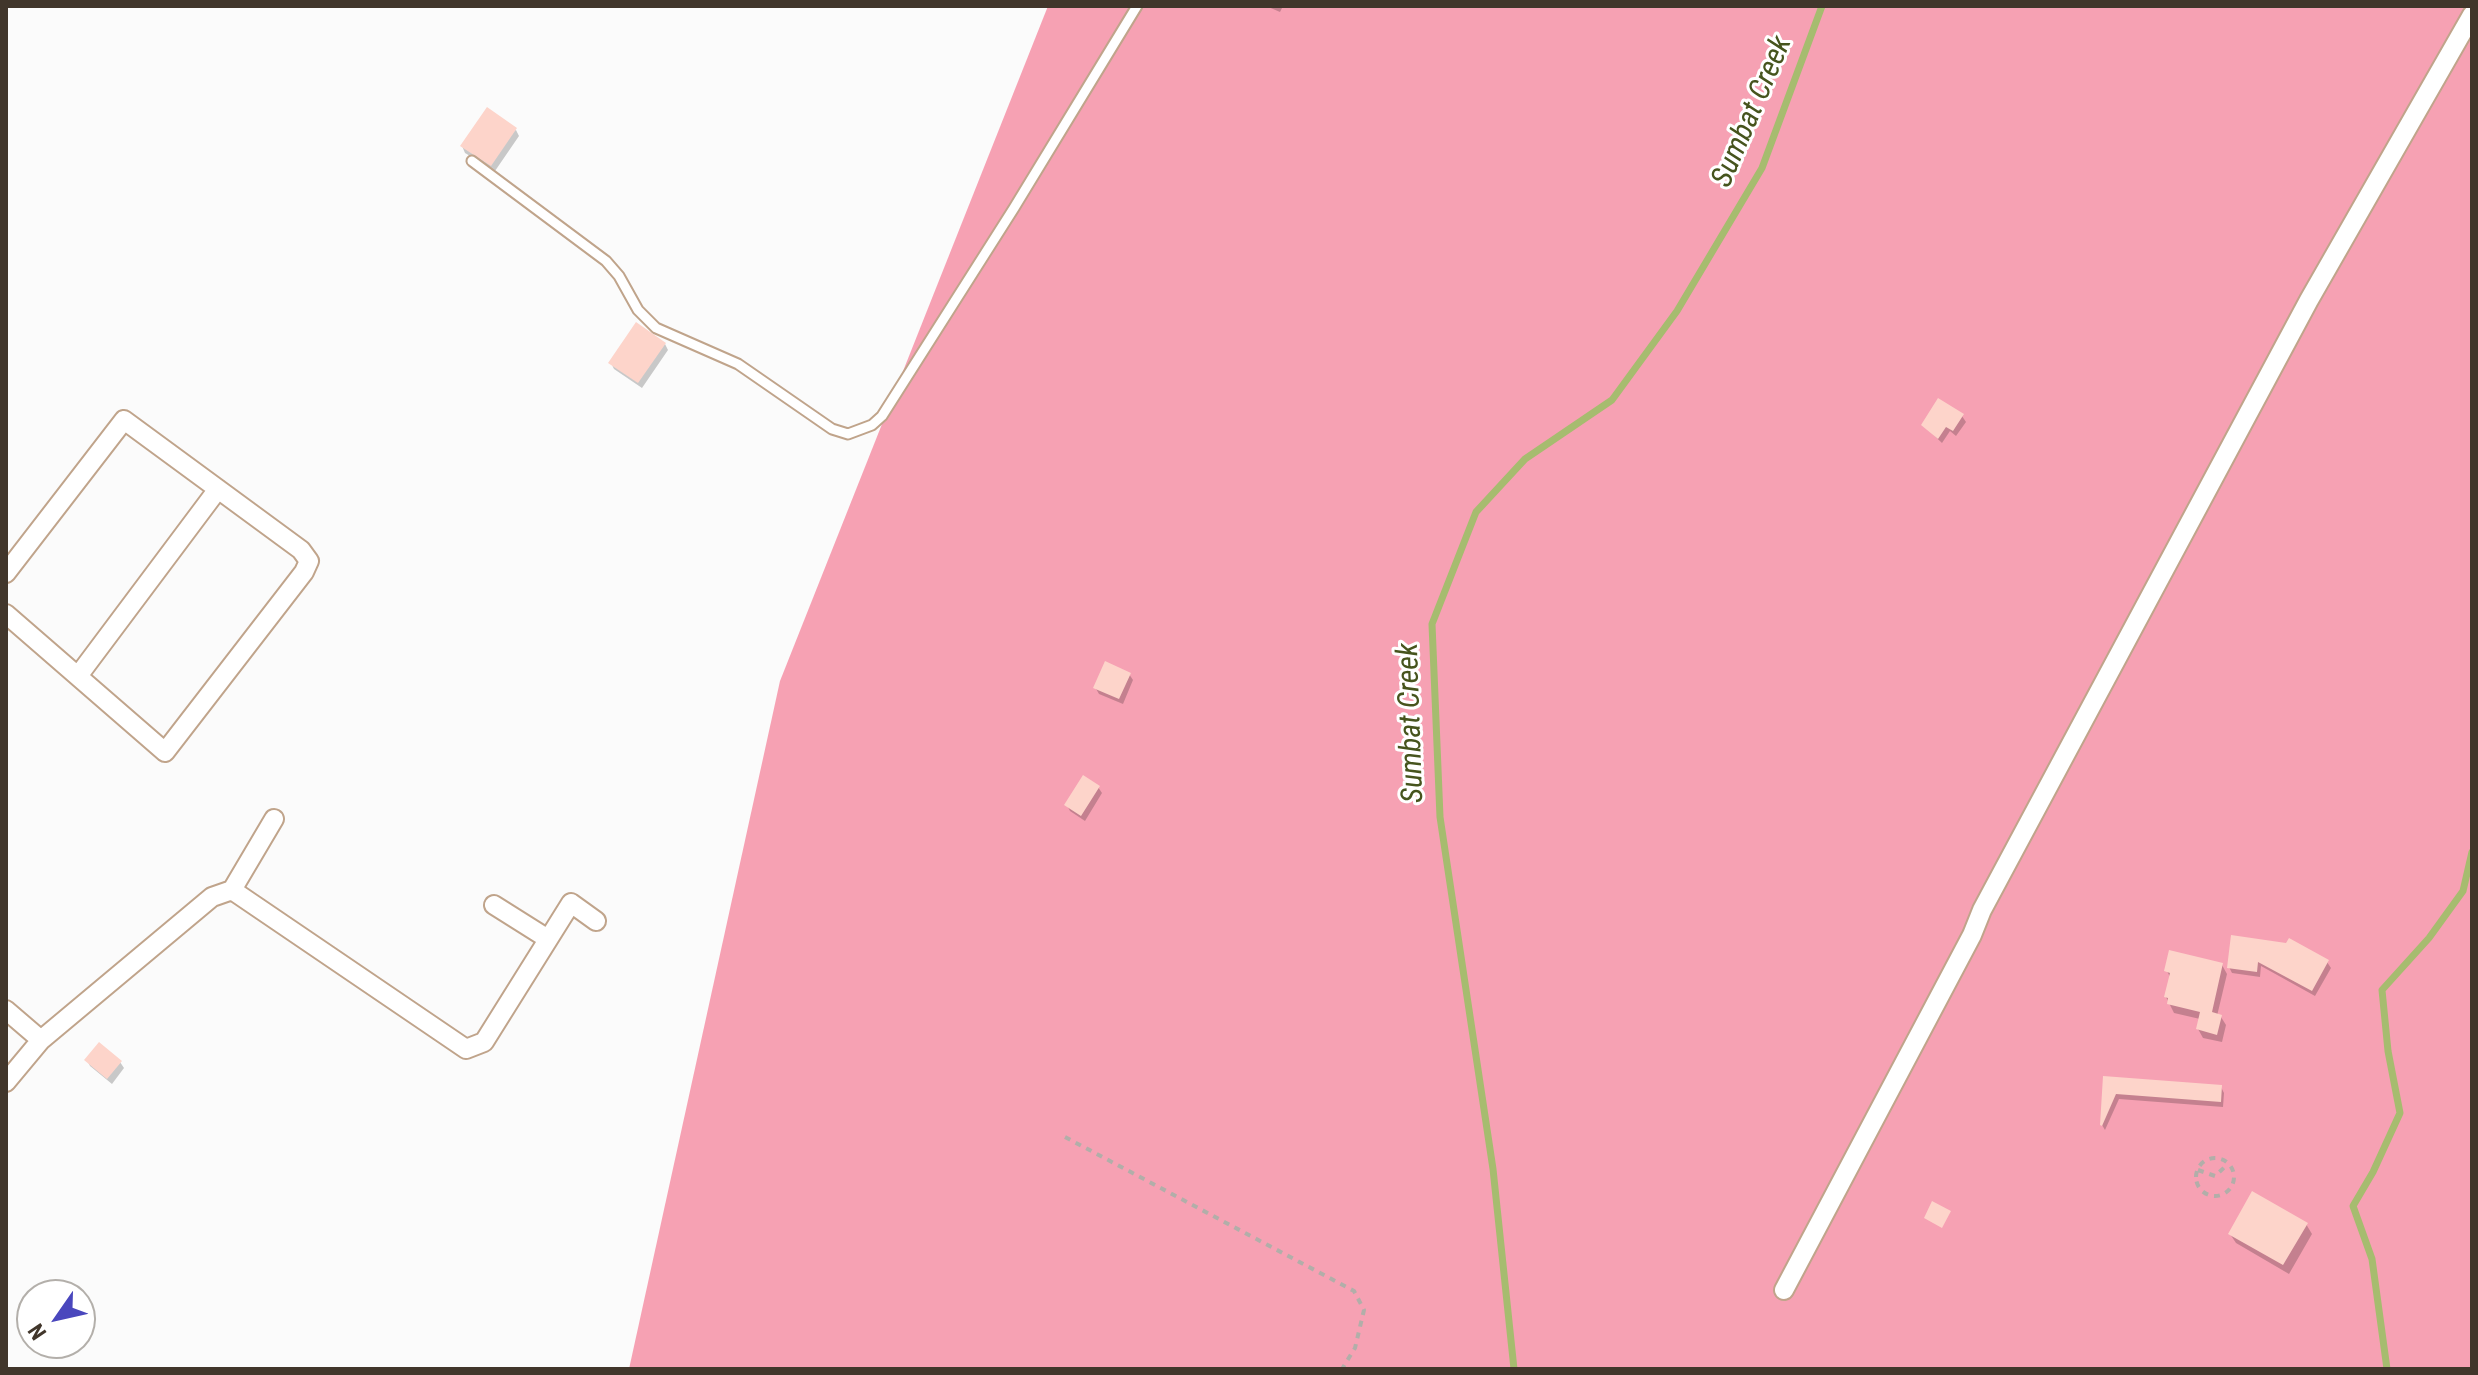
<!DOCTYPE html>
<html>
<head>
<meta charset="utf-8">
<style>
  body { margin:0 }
  #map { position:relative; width:2478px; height:1375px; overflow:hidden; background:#fbfbfb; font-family:"Roboto Condensed",sans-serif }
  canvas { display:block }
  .frame { position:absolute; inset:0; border:8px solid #41362b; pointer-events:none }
  .north { position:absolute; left:16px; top:1279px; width:80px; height:80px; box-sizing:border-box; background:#fff; border:2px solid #b3afaa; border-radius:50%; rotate:236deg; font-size:22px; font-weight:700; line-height:32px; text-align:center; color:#41362b }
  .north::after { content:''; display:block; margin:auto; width:28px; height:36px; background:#4a47bd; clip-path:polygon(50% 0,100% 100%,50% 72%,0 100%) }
</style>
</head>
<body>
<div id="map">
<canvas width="2478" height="1375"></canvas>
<div class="frame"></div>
<div class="north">N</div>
</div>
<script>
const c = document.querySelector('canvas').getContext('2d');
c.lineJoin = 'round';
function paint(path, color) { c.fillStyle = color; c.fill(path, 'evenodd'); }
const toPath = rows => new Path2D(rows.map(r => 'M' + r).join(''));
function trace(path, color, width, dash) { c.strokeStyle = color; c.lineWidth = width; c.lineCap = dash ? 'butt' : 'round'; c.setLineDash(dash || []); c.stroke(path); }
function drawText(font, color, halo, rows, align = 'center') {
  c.font = font + ' "Roboto Condensed",sans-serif'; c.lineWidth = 6; c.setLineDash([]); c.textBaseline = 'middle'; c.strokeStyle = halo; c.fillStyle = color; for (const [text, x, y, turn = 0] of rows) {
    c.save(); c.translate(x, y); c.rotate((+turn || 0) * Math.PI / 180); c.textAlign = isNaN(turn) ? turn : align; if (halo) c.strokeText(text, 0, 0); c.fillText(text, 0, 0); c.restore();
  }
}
paint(toPath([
  [1048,6,2472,6,2472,1369,629,1369,780,681]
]), '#f6a1b3');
paint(toPath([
  [1266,6,1283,6,1280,12],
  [516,130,519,136,495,171,465,153,462,146],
  [665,344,668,350,642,388,614,369,611,363],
  [1962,416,1966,422,1956,436,1950,431,1942,443,1923,425],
  [1129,674,1133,680,1123,704,1099,694,1095,687],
  [1098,787,1102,793,1085,821,1070,811,1067,805],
  [2288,945,2327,962,2331,968,2315,996,2261,966,2260,977,2232,973,2229,967],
  [2222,965,2227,974,2217,1016,2221,1017,2226,1025,2222,1042,2203,1038,2198,1029,2200,1019,2174,1013,2166,997,2171,979,2167,971],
  [87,1060,120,1062,124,1068,112,1084,90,1066],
  [2105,1078,2221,1087,2224,1093,2223,1107,2119,1099,2105,1130,2102,1125],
  [2306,1224,2312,1234,2289,1274,2236,1243,2230,1234]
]), '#0003');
trace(toPath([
  [1514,1369,1493,1169,1440,817,1432,624,1476,512,1525,459,1612,400,1677,311,1762,168,1822,6],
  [2387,1369,2372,1259,2353,1206,2373,1172,2400,1113,2388,1051,2382,990,2429,938,2463,891,2472,852]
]), '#a6bc6f', 7);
paint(toPath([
  [487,107,517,128,491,166,460,146],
  [636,322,666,343,638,383,608,363],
  [1938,398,1964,414,1953,431,1946,427,1938,439,1921,425],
  [1105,661,1131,673,1119,699,1093,688],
  [1083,775,1100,786,1081,816,1064,805],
  [2231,935,2286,943,2289,938,2329,960,2312,991,2258,962,2257,972,2227,968],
  [2169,950,2223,963,2212,1012,2222,1015,2217,1035,2196,1029,2200,1012,2167,1004,2168,998,2164,997,2170,973,2164,971],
  [99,1042,122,1061,107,1079,84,1060],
  [2103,1076,2222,1085,2221,1102,2116,1094,2102,1126,2100,1125],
  [2252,1191,2308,1223,2283,1265,2228,1234],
  [1932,1201,1951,1211,1942,1228,1924,1218]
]), '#fdd4ca');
const service = toPath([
  [472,161,606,261,619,276,638,310,656,328,738,364,832,429,848,434,872,425,882,416,1014,208,1137,6]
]);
const minor = toPath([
  [6,573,124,420,301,550,309,561,304,572,165,752,6,614],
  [78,676,218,489],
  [232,890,274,819],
  [494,905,548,939],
  [6,1010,41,1040,212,897,232,890,466,1049,484,1042,571,903,596,921],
  [6,1082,41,1040],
  [1784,1290,1972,935,1982,910,2309,300,2472,15]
]);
trace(service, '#c0a48b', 13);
trace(minor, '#c0a48b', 22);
trace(toPath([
  [1065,1137,1354,1291,1364,1310,1355,1348,1342,1369],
  '2196 1177a19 19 0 1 1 38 0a19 19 0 1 1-38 0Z',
  [2198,1170,2215,1176,2228,1164]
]), '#b2aea9', 4, [6, 6]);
trace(service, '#fff', 9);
trace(minor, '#fff', 18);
drawText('italic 30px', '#46541d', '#fff', [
  ["Sumbat Creek",1753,112,-67],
  ["Sumbat Creek",1412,723,-92]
]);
</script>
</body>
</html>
